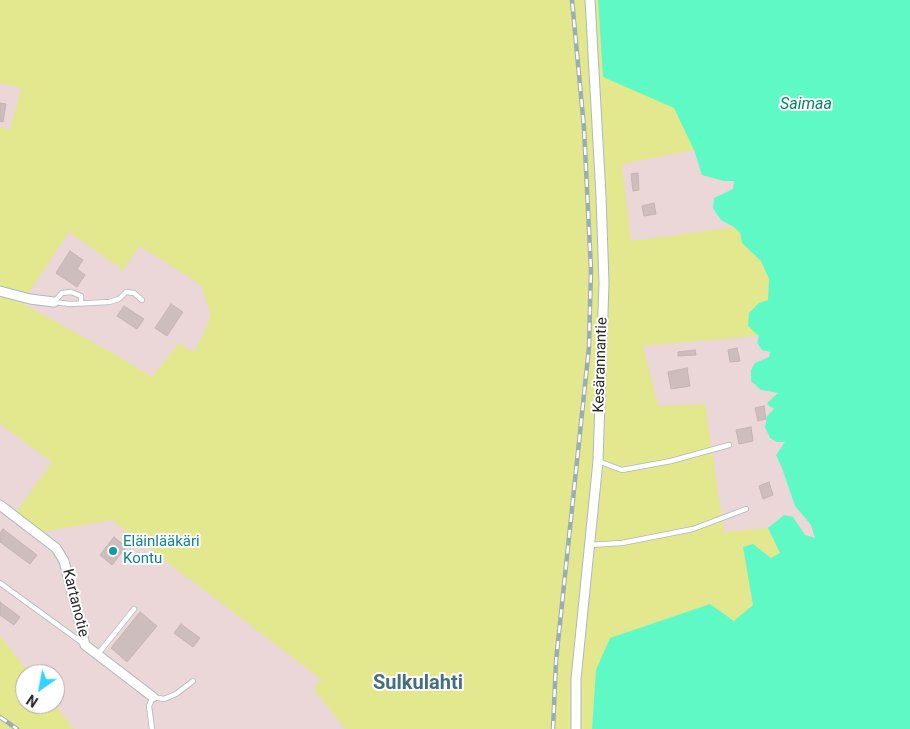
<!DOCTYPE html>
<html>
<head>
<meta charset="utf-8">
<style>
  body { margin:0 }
  #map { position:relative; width:910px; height:729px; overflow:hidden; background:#ecd7d8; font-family:Roboto,sans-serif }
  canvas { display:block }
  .north { position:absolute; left:15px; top:664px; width:50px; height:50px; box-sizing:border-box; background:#fff; border:1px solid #a9a9a9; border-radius:50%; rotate:213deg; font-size:14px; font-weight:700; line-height:20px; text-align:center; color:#272727 }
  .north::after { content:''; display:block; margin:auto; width:18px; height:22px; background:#31d3ff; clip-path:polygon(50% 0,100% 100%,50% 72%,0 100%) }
</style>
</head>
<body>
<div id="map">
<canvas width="910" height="729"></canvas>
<div class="north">N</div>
</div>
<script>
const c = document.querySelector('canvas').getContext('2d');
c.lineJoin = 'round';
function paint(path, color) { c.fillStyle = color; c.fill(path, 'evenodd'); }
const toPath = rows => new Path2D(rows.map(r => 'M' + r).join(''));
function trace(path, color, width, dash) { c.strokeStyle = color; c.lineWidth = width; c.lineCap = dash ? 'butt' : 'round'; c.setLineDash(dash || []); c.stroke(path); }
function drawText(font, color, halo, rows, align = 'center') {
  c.font = font + ' Roboto,sans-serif'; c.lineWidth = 4; c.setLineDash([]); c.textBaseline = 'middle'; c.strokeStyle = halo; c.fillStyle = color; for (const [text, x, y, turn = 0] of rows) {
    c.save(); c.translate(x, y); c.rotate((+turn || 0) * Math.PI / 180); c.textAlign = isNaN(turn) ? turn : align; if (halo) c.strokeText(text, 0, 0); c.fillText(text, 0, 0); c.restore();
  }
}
paint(toPath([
  [0,0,826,0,724,181,702,175,694,150,622,164,631,241,734,227,740,233,742,243,761,261,769,279,768,300,759,336,643,346,658,406,705,404,724,532,768,528,780,553,733,729,345,729,313,688,322,680,112,520,41,532,16,512,52,462,0,424,0,127,10,130,21,88,0,83],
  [69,232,123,270,140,246,201,285,211,316,194,353,179,343,152,377,121,358,22,303],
  [0,636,30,674,25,674,25,704,54,704,74,729,0,729]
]), '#e3e88e');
paint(toPath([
  [598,0,910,0,910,729,592,729,596,670,610,638,710,604,734,621,753,605,743,547,753,544,771,558,780,553,768,528,784,515,793,517,805,535,815,538,811,525,795,506,782,468,776,455,785,442,777,442,770,438,765,427,767,416,773,410,774,408,770,407,767,403,778,393,761,390,751,381,751,370,755,363,769,357,770,352,762,350,757,343,759,336,748,326,749,313,759,303,768,300,769,279,761,261,742,243,740,233,734,227,721,220,713,208,714,198,733,189,734,181,724,181,702,175,694,150,674,108,603,77]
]), '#5ff9c5');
const building = toPath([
  [0,103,6,104,3,122,0,121,0,103],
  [638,173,639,190,633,191,631,174,638,173],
  [654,203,656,214,644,216,642,206,654,203],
  [70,251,83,260,77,269,85,275,77,287,56,273,70,251],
  [171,304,183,312,167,336,155,328,171,304],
  [124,306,144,319,137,329,117,316,124,306],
  [737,348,740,361,730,362,728,350,737,348],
  [695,350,696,355,678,356,678,352,695,350],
  [687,368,690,386,671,389,668,372,687,368],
  [764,406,766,419,758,421,755,408,764,406],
  [751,427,753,441,739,444,736,430,751,427],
  [769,482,773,495,763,499,759,486,769,482],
  [3,529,37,555,30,564,0,542,0,533,3,529],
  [114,537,126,547,112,565,100,555,114,537],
  [0,602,20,617,14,625,0,615,0,602],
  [140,612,157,626,127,662,111,648,140,612],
  [181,624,200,638,193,647,174,633,181,624]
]);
paint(building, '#cdbdbc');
trace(building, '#c7b2b1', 1);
const lane = toPath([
  [54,302,70,304,109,302,119,299,126,292,134,293,142,300],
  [54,302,62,293,71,292,81,296,81,303],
  [598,461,622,470,671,461,729,445],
  [589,545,622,543,693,529,746,509],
  [0,583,84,644],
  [98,654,134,609],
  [152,729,149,706,153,697,164,699,176,694,193,681]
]);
const street = toPath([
  [0,291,30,299,54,302],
  [0,505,56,548,64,561,85,645,153,697],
  [576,729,576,679,598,461,604,283,601,196,590,0]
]);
trace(lane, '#abb9bd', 6);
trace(street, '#abb9bd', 11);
trace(lane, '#fff', 4.5);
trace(street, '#fff', 9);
const rail = toPath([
  [0,717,17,729],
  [553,729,556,661,589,347,590,306,591,270,584,128,572,0]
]);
trace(rail, '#9aadb4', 4.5);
trace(rail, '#fff', 2.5, [8]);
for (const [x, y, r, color] of [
  [113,551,5,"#0f9aa8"]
]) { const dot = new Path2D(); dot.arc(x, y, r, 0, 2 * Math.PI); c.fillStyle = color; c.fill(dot); trace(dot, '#fff', 2); }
drawText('15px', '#272727', '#fff', [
  ["Kesärannantie",601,365,-88],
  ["Kartanotie",75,603,76]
]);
drawText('15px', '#0d838f', '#fff', [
  ["Eläinlääkäri",123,542],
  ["Kontu",123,559]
], 'left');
drawText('italic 16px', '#048564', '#fff', [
  ["Saimaa",806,105]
]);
drawText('bold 20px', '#446f7c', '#fff', [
  ["Sulkulahti",418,684]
]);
</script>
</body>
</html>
